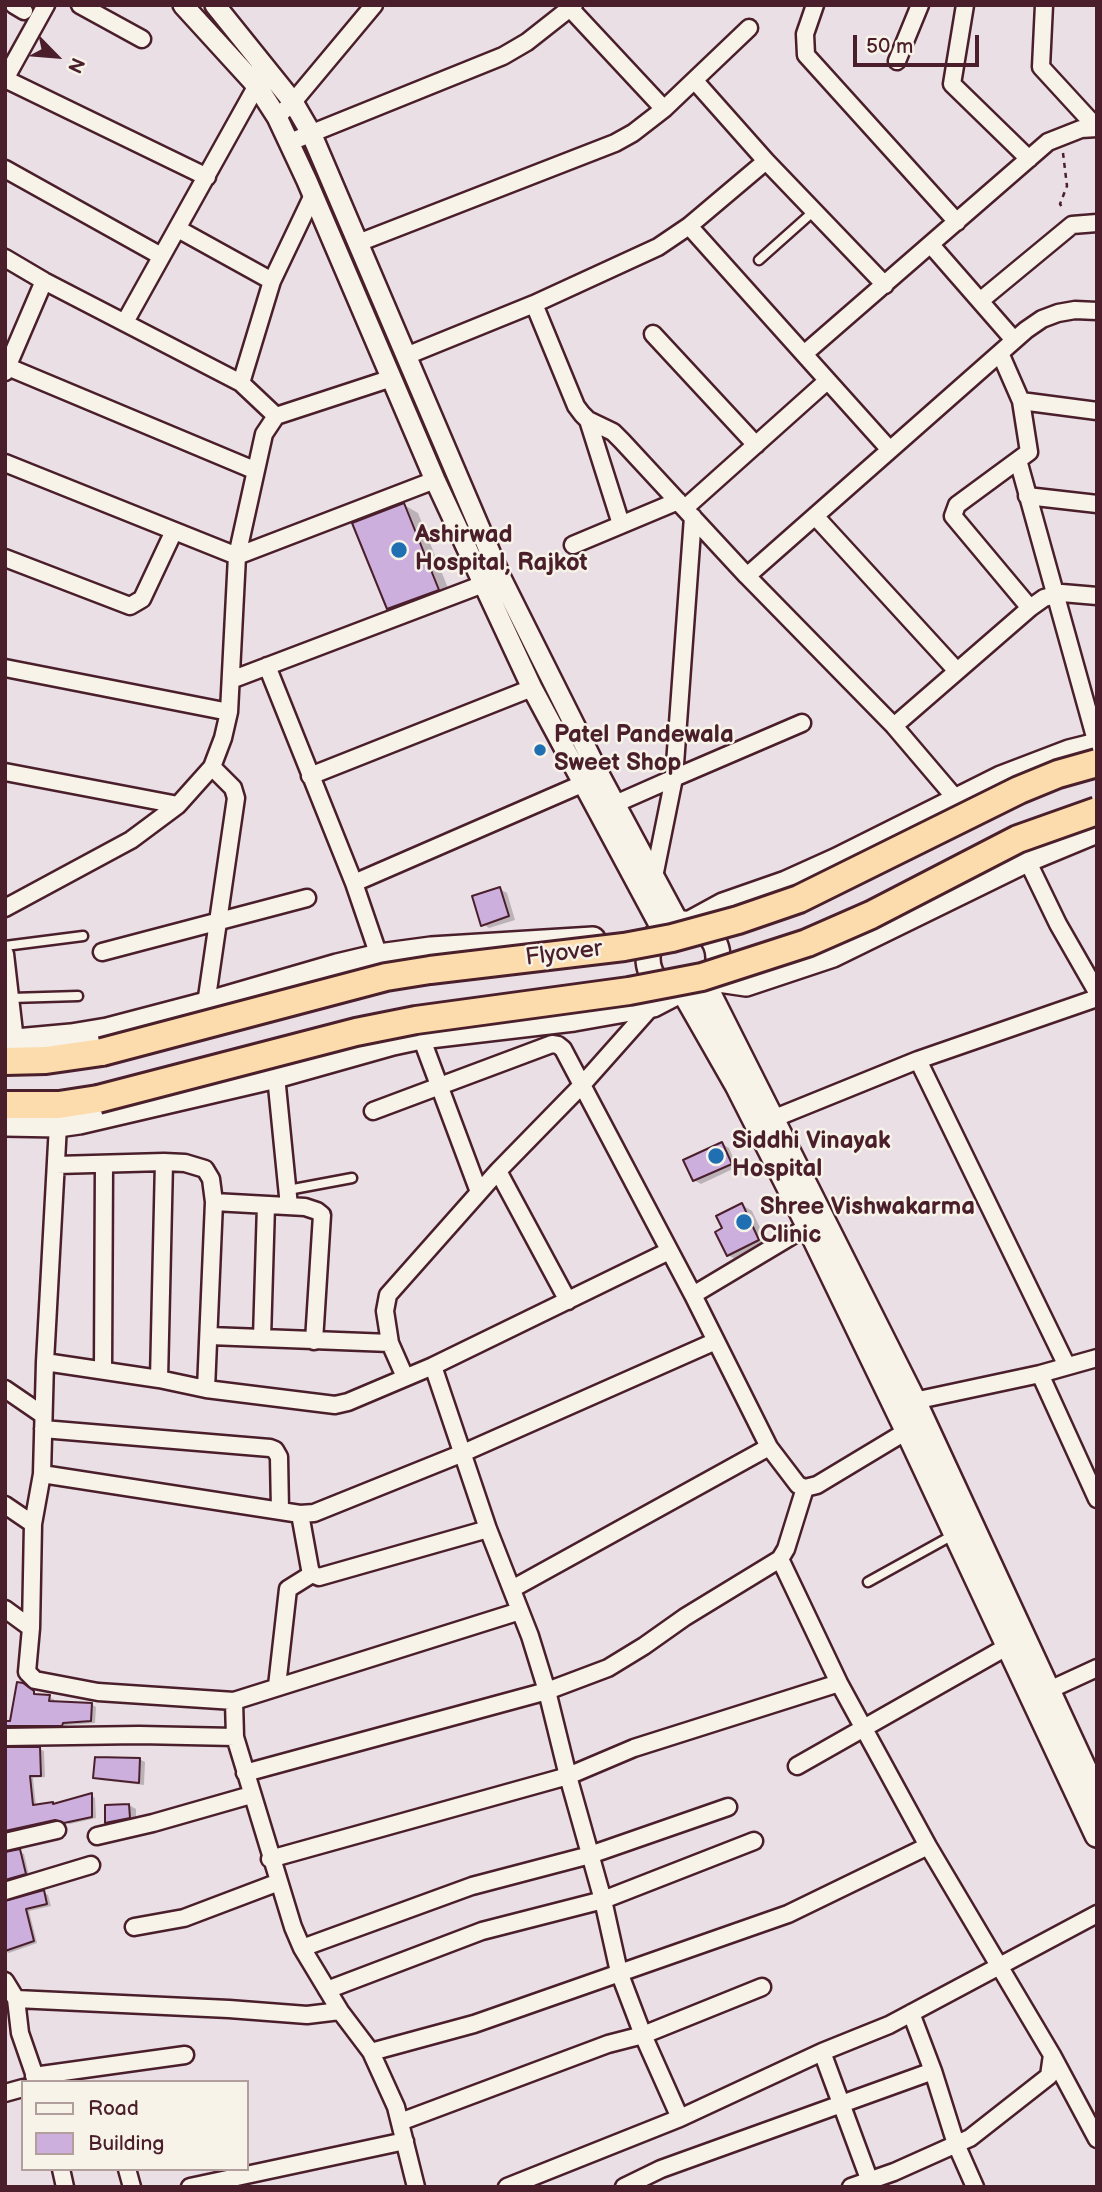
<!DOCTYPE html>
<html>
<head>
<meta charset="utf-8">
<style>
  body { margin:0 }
  #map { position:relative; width:1102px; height:2192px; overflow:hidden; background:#eadfe5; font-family:"Balsamiq Sans",sans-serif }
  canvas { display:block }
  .frame { position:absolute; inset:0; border:7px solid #4a1f2b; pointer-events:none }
  .legend { position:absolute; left:21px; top:2080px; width:228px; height:91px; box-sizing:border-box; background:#f7f3e8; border:2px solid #b29e9c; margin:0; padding:9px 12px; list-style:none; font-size:21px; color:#4a1f2b }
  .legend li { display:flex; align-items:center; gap:14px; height:35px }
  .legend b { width:35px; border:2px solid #b29e9c }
  .north { position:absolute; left:21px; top:21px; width:70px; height:70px; -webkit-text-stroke:5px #f7f3e8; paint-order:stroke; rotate:115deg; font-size:19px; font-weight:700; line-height:28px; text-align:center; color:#4a1f2b }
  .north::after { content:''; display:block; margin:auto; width:24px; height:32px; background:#4a1f2b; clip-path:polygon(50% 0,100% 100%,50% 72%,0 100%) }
  .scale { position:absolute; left:853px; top:35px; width:126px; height:32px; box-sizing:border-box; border:4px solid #4a1f2b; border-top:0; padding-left:9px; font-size:21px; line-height:24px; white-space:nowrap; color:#4a1f2b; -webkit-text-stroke:5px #f7f3e8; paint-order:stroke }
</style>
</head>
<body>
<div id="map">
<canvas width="1102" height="2192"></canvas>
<div class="frame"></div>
<ul class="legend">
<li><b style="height:9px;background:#f7f3e8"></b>Road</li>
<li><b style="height:19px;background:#ccafdd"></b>Building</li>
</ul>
<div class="north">N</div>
<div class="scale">50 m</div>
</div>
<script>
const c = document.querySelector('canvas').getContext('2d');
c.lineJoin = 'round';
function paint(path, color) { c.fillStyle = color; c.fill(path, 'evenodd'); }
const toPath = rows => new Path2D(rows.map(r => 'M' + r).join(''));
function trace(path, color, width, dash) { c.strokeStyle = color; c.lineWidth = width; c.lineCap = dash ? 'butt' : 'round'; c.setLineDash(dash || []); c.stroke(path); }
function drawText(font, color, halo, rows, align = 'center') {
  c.font = font + ' "Balsamiq Sans",sans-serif'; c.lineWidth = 5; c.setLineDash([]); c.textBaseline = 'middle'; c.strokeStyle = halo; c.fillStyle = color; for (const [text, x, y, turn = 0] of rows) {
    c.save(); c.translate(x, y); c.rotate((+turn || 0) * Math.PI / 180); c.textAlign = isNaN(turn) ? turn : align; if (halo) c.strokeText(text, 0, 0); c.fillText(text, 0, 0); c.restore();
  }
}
paint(toPath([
  [404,505,418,513,452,598,403,616,389,608],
  [500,889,507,893,515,920,489,928,483,924],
  [722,1144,729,1148,737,1167,701,1184,694,1180],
  [742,1205,752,1211,769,1246,739,1261,728,1255],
  [28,1687,38,1695,54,1699,54,1703,91,1704,96,1707,95,1723,67,1725,67,1727,23,1728,18,1725],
  [39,1749,44,1751,45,1777,33,1778,36,1806,52,1803,55,1805,91,1795,95,1798,96,1818,70,1824,60,1821,5,1836,5,1757],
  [139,1759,145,1762,144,1785,100,1780,95,1777],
  [129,1805,136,1809,136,1821,113,1825,107,1822],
  [19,1851,24,1854,29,1876,5,1884,5,1854],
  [43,1892,48,1895,51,1906,29,1911,37,1943,9,1953,5,1951,5,1902]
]), '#0003');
const building = toPath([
  [404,503,439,590,387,609,352,523,404,503],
  [500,887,509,916,481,926,472,896,500,887],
  [722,1142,732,1164,693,1181,683,1160,722,1142],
  [742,1203,759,1240,727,1256,715,1232,722,1228,716,1216,742,1203],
  [17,1682,23,1683,34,1691,34,1694,50,1695,49,1701,92,1703,91,1721,63,1723,62,1726,5,1726,5,1721,10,1721,17,1682],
  [5,1747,40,1747,41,1776,30,1776,33,1805,53,1802,53,1804,92,1793,92,1817,64,1823,55,1820,5,1831,5,1747],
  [95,1757,140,1758,139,1783,93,1778,95,1757],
  [129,1804,130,1818,105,1823,105,1805,129,1804],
  [20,1849,26,1874,5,1880,5,1852,20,1849],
  [44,1890,47,1904,26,1909,34,1941,5,1951,5,1901,44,1890]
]);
paint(building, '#ccafdd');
trace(building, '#4a1f2b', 2);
const service = toPath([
  [759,260,814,211],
  [5,946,83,936],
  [11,998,78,996],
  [288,1190,352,1178],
  [868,1582,953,1535]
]);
const minor = toPath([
  [14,5,24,11],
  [80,5,142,39],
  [567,5,664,109],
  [815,5,805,34,806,55,957,222],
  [965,5,952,84,1029,159],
  [1044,5,1041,67,1097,128],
  [897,61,920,5],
  [5,79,207,177],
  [5,79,46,5],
  [695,81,766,161,885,285],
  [277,117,293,102,374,5],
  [290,142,503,56,527,42,574,5],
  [5,169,161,256],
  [689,226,890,450],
  [178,229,272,281],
  [358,243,615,143,633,133,664,109,749,28],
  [931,245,1014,340],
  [5,258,44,281,241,383,276,416],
  [980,301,1072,225,1097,223],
  [534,304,576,406,582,414,588,420,613,432,622,441,747,576,894,726,957,800],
  [125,322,261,78],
  [653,334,756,445],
  [1000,353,1021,401,1097,411],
  [804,354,1048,142,1081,129,1097,128],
  [406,356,534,304,658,247,689,226,766,161],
  [8,367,254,470],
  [5,372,44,281],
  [241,383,272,281,313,195],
  [1021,401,1029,452,957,505,953,516,1030,608],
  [588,420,621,524],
  [1018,460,1097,744],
  [5,463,237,556,435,480],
  [1027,496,1097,504],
  [685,508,827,381],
  [815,516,957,671],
  [573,545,678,501],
  [5,558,130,606,142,599,174,531],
  [747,576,1026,330,1042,319,1058,313,1075,310,1097,311],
  [267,666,354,883,379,956],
  [5,668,229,712],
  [231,680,494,580],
  [894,726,1030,608,1044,598,1062,593,1097,596],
  [5,772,178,805],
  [310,776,532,688],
  [615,804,674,778,693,517],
  [1027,860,1058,924,1097,992],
  [654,877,674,778,802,723],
  [354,883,582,784],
  [5,908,131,840,178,805,212,767,223,738,229,712,237,556,264,434,276,416,392,378],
  [102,952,307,898],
  [5,954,15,1041],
  [206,1004,236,798,233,788,212,767],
  [421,1037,479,1192],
  [918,1060,1067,1366],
  [276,1076,289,1206],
  [373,1111,552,1044,558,1045,563,1049,693,1295,769,1447,798,1485,805,1488,817,1485,915,1426],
  [765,1122,918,1060,1097,998],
  [57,1165,164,1162,185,1163,205,1169,211,1179,214,1202,206,1389],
  [498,1171,568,1301],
  [214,1202,305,1207,317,1211,322,1215,314,1341],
  [693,1295,815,1222],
  [210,1336,390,1343],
  [262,1338,266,1205],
  [45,1362,159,1379,206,1389,335,1405,348,1402,433,1366,669,1251],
  [433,1366,488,1529,530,1636,547,1691,568,1776,603,1900,619,1972,643,2035,680,2118],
  [103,1370,104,1164],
  [1040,1374,1097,1499],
  [405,1377,390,1343,385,1311,388,1295,498,1171,581,1086,653,1005],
  [159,1379,164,1162],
  [5,1389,43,1415],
  [914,1401,1040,1374,1097,1358],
  [43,1429,270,1448,275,1450,279,1457,280,1510],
  [42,1474,300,1514,314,1513,463,1453,716,1341],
  [5,1505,33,1524],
  [300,1514,310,1569,312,1574,319,1577,488,1529],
  [780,1559,839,1683,928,1846,1052,2055,1049,2076,970,2138,894,2172,851,2187],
  [512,1589,769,1447],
  [5,1609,31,1628,33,1524,42,1474,45,1362,58,1125],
  [31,1628,27,1672,35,1680,98,1692,234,1701],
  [277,1686,288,1589,312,1574],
  [1047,1691,1097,1668],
  [5,1737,139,1735,235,1737,293,1927,302,1948,340,2011,371,2052,396,2107,416,2187],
  [235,1737,234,1701,520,1611],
  [797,1766,1017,1641],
  [245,1773,547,1691,608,1668,644,1646,685,1617,780,1559,786,1549,805,1488],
  [97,1836,153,1823,251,1795],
  [5,1842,57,1830],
  [270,1859,568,1776,634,1748,839,1683],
  [5,1891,91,1865],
  [134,1927,184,1918,279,1882],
  [302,1948,472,1886,590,1855,728,1807],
  [5,1981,16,1999,229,2009,307,2015,340,2011],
  [327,1990,482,1931,603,1900,754,1841],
  [16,1999,20,2033,37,2082],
  [371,2052,474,2024,788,1914,928,1846],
  [822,2052,872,2187],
  [1052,2055,1097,2139],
  [933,2071,956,2144,975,2187],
  [34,2076,185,2055],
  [5,2093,23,2088],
  [400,2122,608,2044,643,2035,762,1987],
  [61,2169,65,2187],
  [127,2169,132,2187],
  [190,2187,405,2141],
  [507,2187,680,2118,822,2052,889,2025,1097,1914],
  [624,2187,661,2169,933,2071,911,2013]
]);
const tertiary = toPath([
  [183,5,257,86,277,117,307,181,435,480,532,688,662,930],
  [215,5,293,102,311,133,501,578,600,776,679,923]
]);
const secondary = toPath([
  '648 958a35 35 0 1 1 70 0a35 35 0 1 1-70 0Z',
  [690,923,723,905,786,883,837,860,1001,778,1069,752,1097,745],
  [712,979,746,984,833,955,1027,860,1097,831],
  [705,986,914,1401,1097,1796],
  [685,994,737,1085,808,1225,907,1430,1097,1835],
  [5,1042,71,1036,107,1030,206,1004,337,966,379,956,431,949,593,939],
  [5,1124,58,1125,79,1122,276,1076,393,1043,421,1037,574,1019,653,1005,676,993]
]);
const trunk = toPath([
  [5,1061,46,1060,102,1052],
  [5,1105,59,1105,98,1099]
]);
trace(service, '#4a1f2b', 13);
trace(minor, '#4a1f2b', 21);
trace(tertiary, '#4a1f2b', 24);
trace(secondary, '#4a1f2b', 28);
trace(trunk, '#4a1f2b', 32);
trace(toPath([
  [1063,153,1067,186,1060,204,1064,210]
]), '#4a1f2b', 2.5, [5, 5]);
trace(service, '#f7f3e8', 8);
trace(minor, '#f7f3e8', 16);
trace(tertiary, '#f7f3e8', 19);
trace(secondary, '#f7f3e8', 23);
trace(trunk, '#fcdcac', 26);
const trunkBridge = toPath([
  [102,1052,386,977,430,970,624,947,672,938,738,920,799,899,1019,790,1058,774,1097,763],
  [98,1099,356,1032,416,1020,629,991,702,977,807,943,871,915,1018,839,1097,811]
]);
trace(trunkBridge, '#4a1f2b', 32, []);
trace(trunkBridge, '#fcdcac', 26);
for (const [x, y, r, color] of [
  [399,550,9,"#1f6fb2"],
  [540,750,7,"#1f6fb2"],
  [716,1156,9,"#1f6fb2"],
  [744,1222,9,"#1f6fb2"]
]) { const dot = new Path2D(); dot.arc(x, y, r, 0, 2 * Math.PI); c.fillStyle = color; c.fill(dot); trace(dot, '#f7f3e8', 2.5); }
drawText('bold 24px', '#4a1f2b', '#f7f3e8', [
  ["Ashirwad",415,536],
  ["Hospital, Rajkot",415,564],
  ["Patel Pandewala",554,736],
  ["Sweet Shop",554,764],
  ["Siddhi Vinayak",732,1142],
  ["Hospital",732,1170],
  ["Shree Vishwakarma",760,1208],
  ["Clinic",760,1236]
], 'left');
drawText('24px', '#4a1f2b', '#f7f3e8', [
  ["Flyover",564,954,-7]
]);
</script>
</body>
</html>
